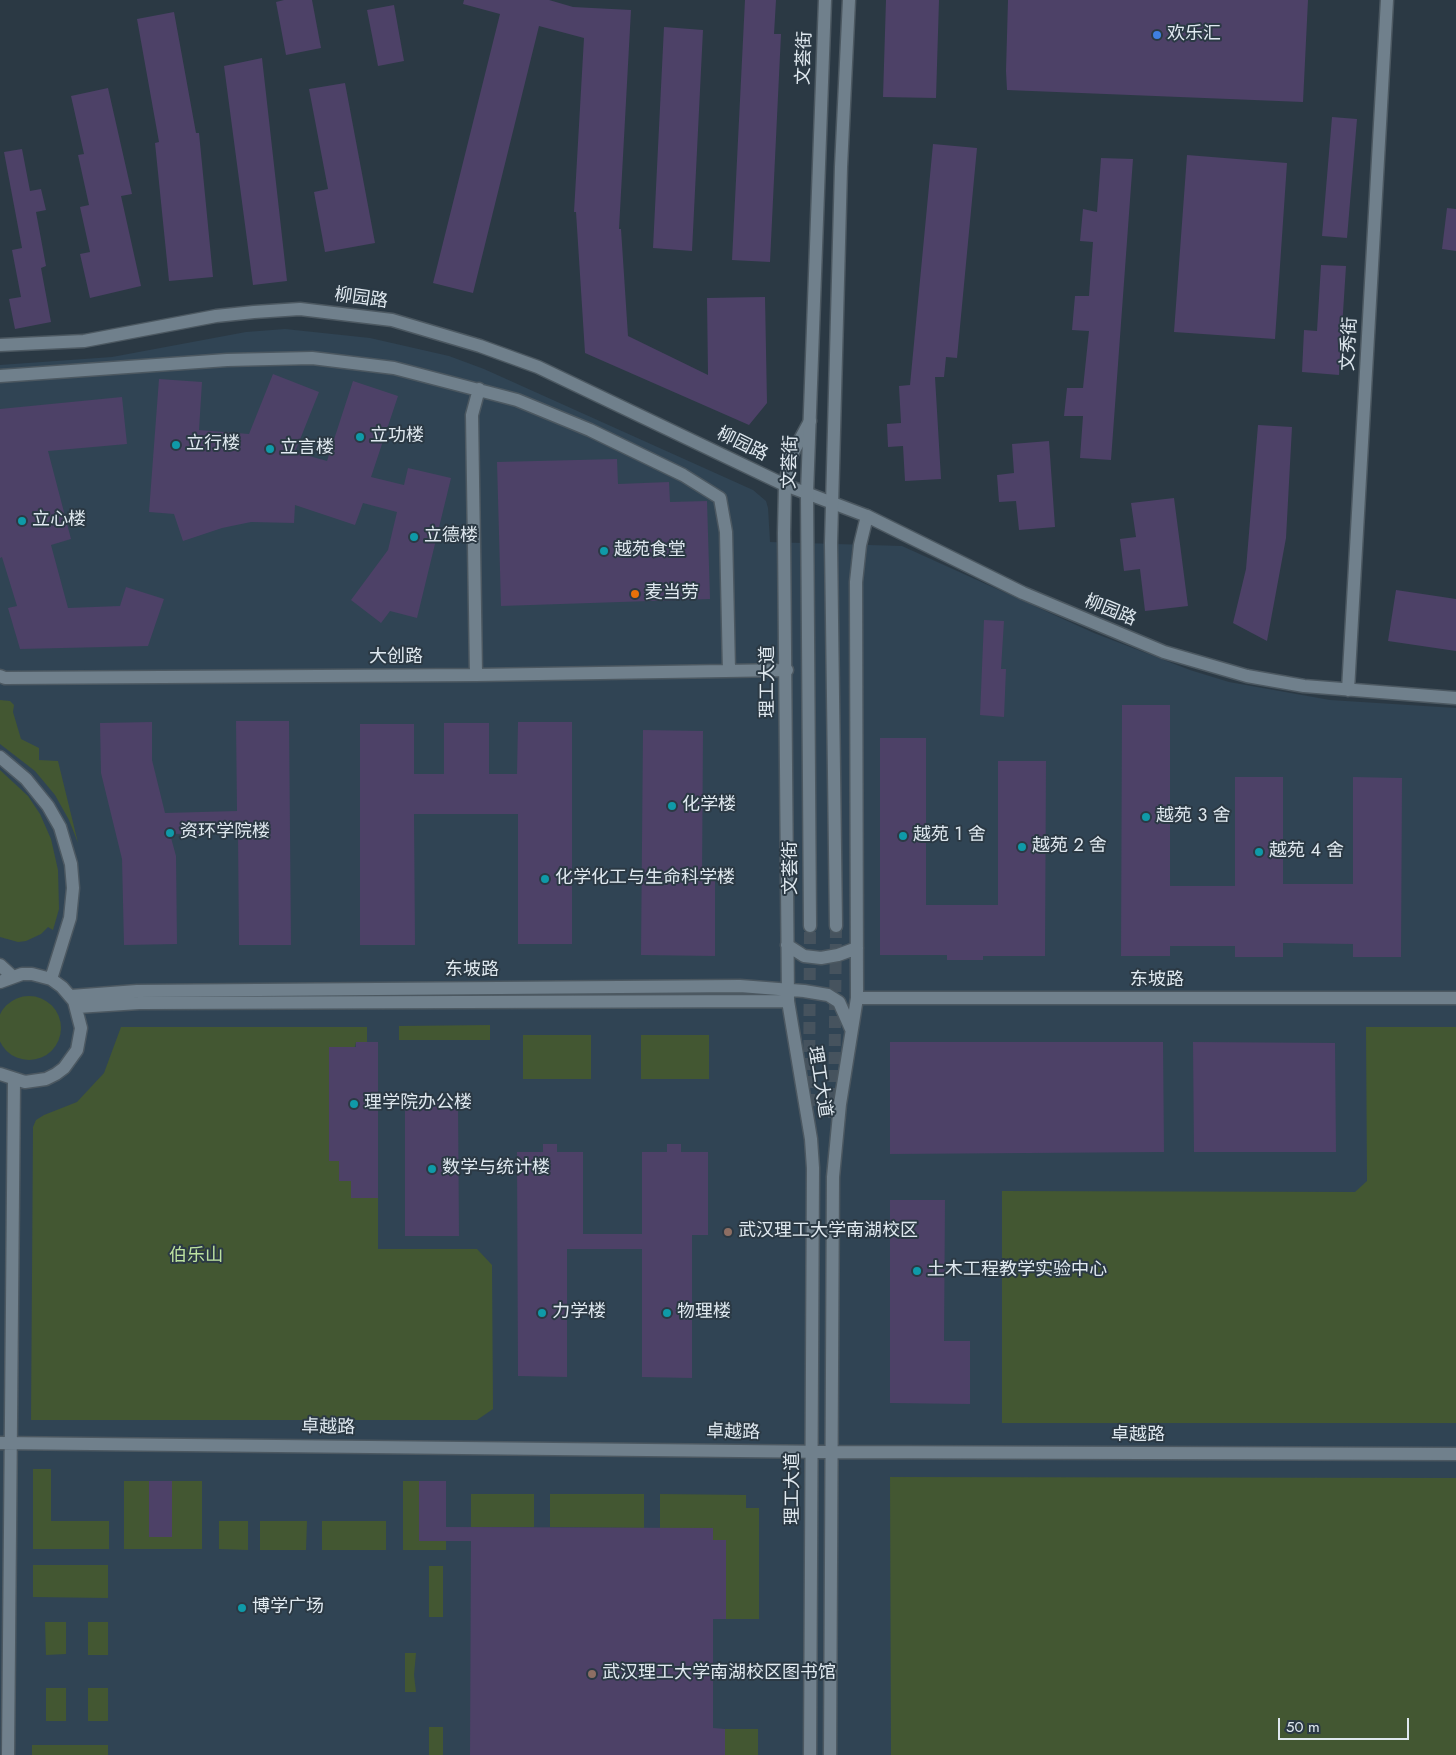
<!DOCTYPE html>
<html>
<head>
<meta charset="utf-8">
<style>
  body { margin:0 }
  #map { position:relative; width:1456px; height:1755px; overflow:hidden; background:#2b3944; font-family:Jost,sans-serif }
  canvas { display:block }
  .scale { position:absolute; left:1278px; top:1718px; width:131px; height:22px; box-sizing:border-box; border:2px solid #dfe8ef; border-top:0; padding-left:6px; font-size:15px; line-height:18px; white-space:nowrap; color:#dfe8ef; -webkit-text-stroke:4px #2b3944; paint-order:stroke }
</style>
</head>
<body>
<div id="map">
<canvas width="1456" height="1755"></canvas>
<div class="scale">50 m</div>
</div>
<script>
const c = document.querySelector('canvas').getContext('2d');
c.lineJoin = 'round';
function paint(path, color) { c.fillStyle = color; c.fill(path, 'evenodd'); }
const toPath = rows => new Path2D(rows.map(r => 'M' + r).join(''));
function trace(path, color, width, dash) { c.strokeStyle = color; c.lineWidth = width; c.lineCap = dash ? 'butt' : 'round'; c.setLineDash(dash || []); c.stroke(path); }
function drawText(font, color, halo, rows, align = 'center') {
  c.font = font + ' Jost,"Noto Sans SC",sans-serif'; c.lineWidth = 4; c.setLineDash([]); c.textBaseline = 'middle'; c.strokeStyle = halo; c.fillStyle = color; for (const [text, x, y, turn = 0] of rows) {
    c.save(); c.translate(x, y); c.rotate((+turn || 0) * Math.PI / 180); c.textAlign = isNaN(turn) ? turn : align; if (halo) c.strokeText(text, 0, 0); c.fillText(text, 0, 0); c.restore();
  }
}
paint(toPath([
  [285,329,370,338,449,356,484,369,753,490,766,501,768,508,770,542,902,546,1094,633,1190,670,1229,682,1330,700,1456,708,1456,1755,0,1755,0,365,112,357,246,332]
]), '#304454');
paint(toPath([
  [0,700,10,701,14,705,13,712,21,739,39,748,39,760,58,761,78,843,69,820,55,795,35,771,0,744],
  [0,770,28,796,40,814,51,839,58,870,59,909,53,930,48,927,41,934,26,941,18,942,0,937],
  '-3 1028a32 32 0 1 1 64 0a32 32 0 1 1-64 0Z',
  [490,1025,490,1040,399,1040,399,1026],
  [121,1027,367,1027,367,1042,356,1042,329,1161,339,1161,339,1181,351,1181,351,1198,378,1198,378,1249,477,1249,492,1265,493,1409,477,1420,31,1420,33,1127,36,1120,44,1115,77,1102,104,1073],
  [1366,1027,1456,1027,1456,1423,1002,1423,1002,1191,1355,1192,1367,1181],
  [523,1035,591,1035,591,1079,523,1079],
  [641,1035,709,1035,709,1079,641,1079],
  [33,1469,51,1469,51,1521,109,1521,109,1549,33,1549],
  [890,1477,1456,1478,1456,1755,891,1755],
  [124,1481,149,1481,149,1537,172,1537,172,1481,202,1481,202,1549,124,1549],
  [403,1481,419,1481,419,1541,446,1541,446,1550,403,1550],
  [471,1494,534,1494,534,1527,471,1527],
  [550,1494,644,1494,644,1528,550,1527],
  [660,1494,746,1495,746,1508,759,1508,759,1619,726,1619,726,1540,713,1540,713,1528,660,1528],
  [219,1521,248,1521,248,1550,219,1549],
  [260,1521,307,1521,306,1550,260,1550],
  [322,1521,386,1521,386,1550,322,1550],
  [33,1565,108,1565,108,1598,33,1597],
  [429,1566,443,1566,443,1617,429,1617],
  [45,1622,66,1622,66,1654,46,1655],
  [88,1622,108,1622,108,1655,88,1655],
  [405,1653,416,1653,414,1675,416,1692,405,1692],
  [46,1688,66,1688,66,1721,46,1721],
  [88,1688,108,1688,108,1721,88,1721],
  [429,1727,443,1727,443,1755,429,1755],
  [725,1729,758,1729,758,1755,725,1755],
  [32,1745,108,1745,108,1755,32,1755]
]), '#435732');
paint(toPath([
  [284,0,312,0,321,48,286,55,276,2],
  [464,0,549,0,573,7,631,10,619,229,621,229,628,336,708,375,707,298,765,297,767,403,749,425,585,353,576,212,574,212,584,38,539,26,473,293,433,283,500,14,463,4],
  [745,0,776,0,774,34,781,34,770,262,732,260],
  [886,0,939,0,936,98,883,97],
  [1008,0,1308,0,1303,102,1007,90,1006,71],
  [394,5,404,61,378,66,367,10],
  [174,12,196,133,199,133,213,277,169,281,155,143,159,142,137,19],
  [664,27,703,30,692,251,653,248],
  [262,58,287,281,253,285,224,66],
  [345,83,375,243,325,252,314,192,328,189,309,89],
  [108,88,132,194,121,196,141,286,90,298,80,254,90,252,80,207,89,205,78,155,84,154,71,96],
  [1332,117,1357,119,1347,238,1322,236],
  [933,144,977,148,957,358,946,357,944,377,935,377,941,479,905,481,903,446,888,447,887,424,901,423,899,386,910,385],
  [22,149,30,191,41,189,46,210,36,212,46,266,41,268,51,322,15,329,9,299,21,297,12,250,22,248,4,152],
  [1187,155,1287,163,1275,339,1174,332],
  [1101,158,1133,159,1111,460,1080,458,1083,416,1064,416,1067,388,1083,388,1089,331,1072,330,1075,296,1089,296,1093,242,1080,241,1083,209,1097,212],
  [1447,208,1456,209,1456,251,1442,249],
  [1321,265,1346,266,1339,375,1302,372,1304,330,1317,331],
  [273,374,319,392,295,452,327,461,353,381,398,396,371,477,404,485,408,468,451,478,417,618,390,611,381,623,351,600,388,550,397,512,363,503,355,525,295,505,294,523,251,522,222,528,183,541,174,514,149,512,159,379,202,382,199,430,249,434],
  [122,397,127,444,48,451,71,539,51,545,68,608,120,606,126,587,164,599,148,646,20,649,8,608,17,606,2,557,0,558,0,409],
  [1258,425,1292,427,1286,538,1267,641,1233,623,1246,569],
  [1049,441,1055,527,1019,530,1016,501,999,502,997,475,1014,473,1012,444],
  [617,459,618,484,669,482,670,502,707,501,710,599,501,606,497,462],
  [1174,498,1188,606,1145,611,1140,569,1124,571,1120,539,1136,537,1131,503],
  [1396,590,1456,599,1456,651,1388,641],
  [984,620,1004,621,1001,669,1006,669,1004,717,980,715],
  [1122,705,1170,705,1170,886,1235,886,1235,777,1283,777,1283,884,1353,884,1353,777,1402,778,1401,957,1353,957,1353,944,1283,943,1283,957,1235,957,1235,946,1170,946,1170,956,1121,956],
  [236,721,289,721,291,945,239,945,238,833,170,834,176,856,177,944,124,945,122,859,101,773,100,723,152,722,152,760,165,813,237,811],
  [518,722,572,722,572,944,518,944,518,814,414,814,415,945,360,945,360,724,414,724,414,774,444,774,444,723,489,723,489,774,517,774],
  [643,730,703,731,702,881,715,881,715,956,641,955],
  [880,738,926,738,926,905,998,905,998,761,1046,761,1045,956,983,956,983,960,947,960,947,955,880,955],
  [356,1042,378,1042,378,1198,351,1198,351,1181,339,1181,339,1161,329,1161,329,1047,356,1047],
  [890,1042,1163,1042,1164,1152,890,1154],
  [1193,1042,1335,1043,1336,1152,1194,1152],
  [405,1102,458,1102,459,1236,405,1236],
  [543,1144,557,1144,557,1152,583,1152,583,1234,642,1234,642,1152,667,1152,667,1144,681,1144,681,1152,708,1152,708,1235,692,1235,692,1378,642,1377,642,1249,567,1249,567,1377,518,1376,517,1152,543,1152],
  [890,1200,945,1200,944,1341,970,1341,970,1404,890,1403],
  [149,1481,172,1481,172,1537,149,1537],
  [419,1481,446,1481,446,1527,713,1528,713,1540,726,1540,726,1619,713,1619,713,1728,725,1729,725,1755,470,1755,471,1541,419,1541]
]), '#4d4167');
trace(toPath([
  [809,1106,810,926],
  [834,1118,836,926]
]), '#46535e', 12, [12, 6]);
const minor = toPath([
  [0,376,227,360,312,358,394,368,517,400,590,430,683,475,720,498,726,532,729,671],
  [810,421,790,458,785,485,784,533,788,1001,811,1139,813,1168,810,1755],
  [476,675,472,415,479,389],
  [0,676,5,678,476,675,787,670],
  [0,757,26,779,48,806,60,827,71,864,73,888,70,918,51,979],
  [787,945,804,956,821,958,838,955,857,948],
  [0,965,12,976],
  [0,982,22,974,32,974,51,979,62,987,74,1001,81,1028,77,1050,64,1068,56,1074,46,1079,25,1082,0,1074],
  [71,996,137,991,740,986,804,991,828,995,839,1002,851,1029],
  [857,998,1456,998],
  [77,1007,139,1003,788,1001],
  [0,1443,831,1452,1456,1454],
  [8,1755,14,1080],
  [830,1755,833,1177,840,1104,857,998,856,582,860,545,867,516]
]);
const tertiary = toPath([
  [0,345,84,341,216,316,254,312,300,309,392,320,480,346,538,367,785,485,867,516,1023,593,1164,652,1247,676,1304,686,1456,698],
  [1348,690,1387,0]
]);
const secondary = toPath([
  [810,926,807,493,825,0],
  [836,926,831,543,841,167,849,0]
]);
trace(minor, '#4c5861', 15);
trace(tertiary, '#4c5861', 15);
trace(secondary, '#4c5861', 15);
trace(minor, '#70808c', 12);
trace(tertiary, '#70808c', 12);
trace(secondary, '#70808c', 12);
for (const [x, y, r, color] of [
  [1157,35,5,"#3f7fe0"],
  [360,437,5,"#0f9aa8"],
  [176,445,5,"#0f9aa8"],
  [270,449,5,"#0f9aa8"],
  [22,521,5,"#0f9aa8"],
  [414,537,5,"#0f9aa8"],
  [604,551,5,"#0f9aa8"],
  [635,594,5,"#e8710a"],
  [672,806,5,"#0f9aa8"],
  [1146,817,5,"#0f9aa8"],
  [170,833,5,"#0f9aa8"],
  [903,836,5,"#0f9aa8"],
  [1022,847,5,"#0f9aa8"],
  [1259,852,5,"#0f9aa8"],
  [545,879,5,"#0f9aa8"],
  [354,1104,5,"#0f9aa8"],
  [432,1169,5,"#0f9aa8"],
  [728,1232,5,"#8d6e63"],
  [917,1271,5,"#0f9aa8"],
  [542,1313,5,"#0f9aa8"],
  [667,1313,5,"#0f9aa8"],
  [242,1608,5,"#0f9aa8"],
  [592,1674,5,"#8d6e63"]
]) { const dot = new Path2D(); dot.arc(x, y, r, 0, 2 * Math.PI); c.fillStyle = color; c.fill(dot); trace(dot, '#2b3944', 2); }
drawText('18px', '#dfe8ef', '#2b3944', [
  ["欢乐汇",1167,35],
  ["立功楼",370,437],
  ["立行楼",186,445],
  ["立言楼",280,449],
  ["立心楼",32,521],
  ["立德楼",424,537],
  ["越苑食堂",614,551],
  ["麦当劳",645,594],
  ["化学楼",682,806],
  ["越苑 3 舍",1156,817],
  ["资环学院楼",180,833],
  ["越苑 1 舍",913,836],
  ["越苑 2 舍",1032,847],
  ["越苑 4 舍",1269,852],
  ["化学化工与生命科学楼",555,879],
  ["理学院办公楼",364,1104],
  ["数学与统计楼",442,1169],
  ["武汉理工大学南湖校区",738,1232],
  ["土木工程教学实验中心",927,1271],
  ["力学楼",552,1313],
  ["物理楼",677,1313],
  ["博学广场",252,1608],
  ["武汉理工大学南湖校区图书馆",602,1674]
], 'left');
drawText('18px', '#dfe8ef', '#2b3944', [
  ["文荟街",805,58,-88],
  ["柳园路",361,299,8],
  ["文秀街",1350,344,-87],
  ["柳园路",742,445,26],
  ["文荟街",791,462,-88],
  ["柳园路",1110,611,22],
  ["大创路",396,658],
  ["理工大道",769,682,-90],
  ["文荟街",792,868,-90],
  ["东坡路",472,971],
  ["东坡路",1157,981],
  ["理工大道",819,1082,81],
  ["卓越路",328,1428,1],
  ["卓越路",733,1433,1],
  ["卓越路",1138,1436],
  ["理工大道",794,1489,-90]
]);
drawText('18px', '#bce1a0', '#2b3944', [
  ["伯乐山",196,1257]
]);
</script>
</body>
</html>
